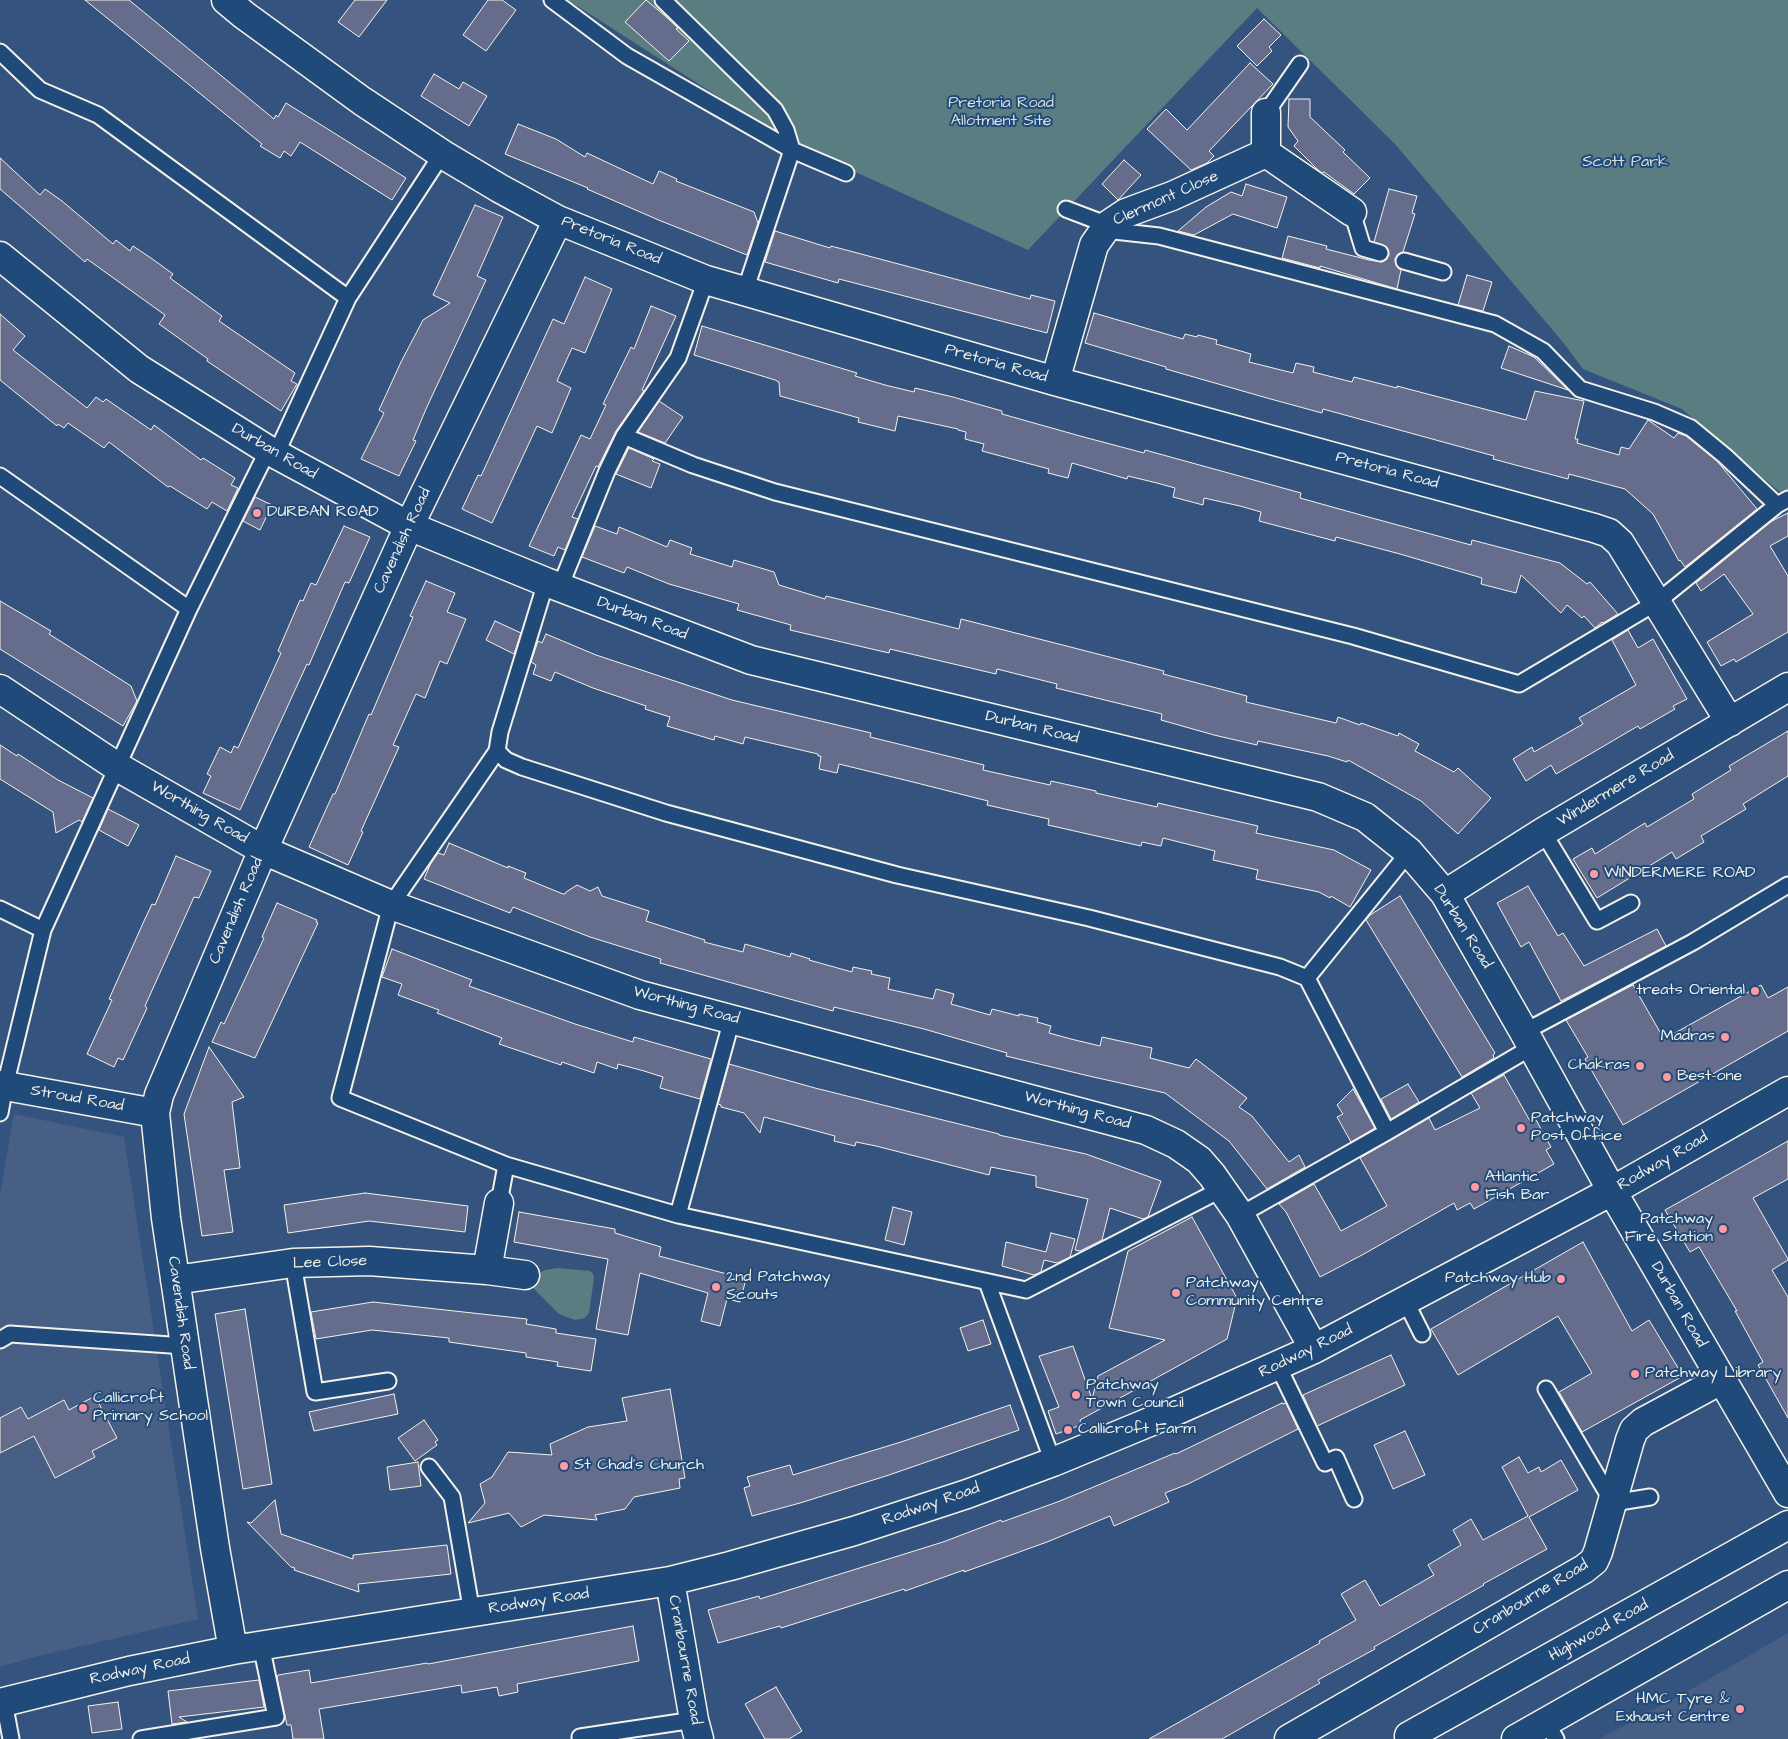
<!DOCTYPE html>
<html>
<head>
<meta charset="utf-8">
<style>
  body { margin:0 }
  canvas { display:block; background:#34547f }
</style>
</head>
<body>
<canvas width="1788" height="1739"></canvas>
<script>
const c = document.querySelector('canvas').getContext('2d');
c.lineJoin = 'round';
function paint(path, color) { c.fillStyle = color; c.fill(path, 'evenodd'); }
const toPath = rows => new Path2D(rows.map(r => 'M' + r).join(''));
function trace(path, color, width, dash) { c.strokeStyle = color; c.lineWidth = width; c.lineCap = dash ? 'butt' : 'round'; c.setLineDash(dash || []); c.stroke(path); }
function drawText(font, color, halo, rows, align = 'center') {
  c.font = font + ' "Architects Daughter",sans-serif'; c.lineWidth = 4; c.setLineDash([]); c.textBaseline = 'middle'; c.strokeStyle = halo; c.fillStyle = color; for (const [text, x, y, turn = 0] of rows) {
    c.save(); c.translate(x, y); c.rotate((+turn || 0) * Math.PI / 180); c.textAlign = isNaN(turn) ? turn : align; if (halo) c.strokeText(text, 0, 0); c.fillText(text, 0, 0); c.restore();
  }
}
paint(toPath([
  [14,1114,124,1137,198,1619,34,1657,0,1667,0,1196],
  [1788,1633,1788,1739,1599,1739,1699,1685]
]), '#475f85');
paint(toPath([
  [568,0,1788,0,1788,491,1782,494,1682,409,1583,369,1562,341,1395,144,1257,8,1028,250,789,142],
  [558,1268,590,1271,593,1274,594,1278,589,1313,585,1318,575,1320,559,1314,533,1288,530,1281,535,1275,545,1270]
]), '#5a7d82');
const building = toPath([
  [85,0,129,0,274,119,276,115,278,117,286,103,406,178,392,200,300,142,291,156,284,151,280,158,260,146,262,144,85,0],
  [355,0,387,0,359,37,338,22,355,0],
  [488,0,502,0,516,10,486,51,463,35,488,0],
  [646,0,664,15,678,28,676,29,689,41,669,61,625,22,646,0],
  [1264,19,1281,35,1269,47,1272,51,1257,66,1237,46,1264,19],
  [1250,63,1273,84,1209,151,1214,156,1207,163,1191,170,1147,129,1166,109,1187,130,1250,63],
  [434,74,459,89,463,82,487,96,469,126,421,96,434,74],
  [1289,99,1310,99,1310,117,1345,150,1343,152,1370,178,1354,194,1324,172,1322,173,1317,169,1294,146,1298,141,1288,127,1289,99],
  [518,124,556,139,585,157,587,153,653,184,659,171,677,179,676,181,754,212,758,223,747,255,661,221,587,189,588,188,505,154,518,124],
  [0,158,40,195,45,189,62,201,113,244,116,240,130,251,133,246,151,258,173,274,170,278,222,316,219,321,295,373,291,381,297,384,281,411,207,361,208,359,159,324,165,315,87,259,85,262,0,189,0,158],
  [1124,160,1141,175,1118,200,1102,184,1124,160],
  [1246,184,1287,197,1277,228,1233,214,1194,235,1178,231,1206,207,1231,192,1242,196,1246,184],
  [1389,189,1417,196,1412,213,1415,214,1403,252,1398,254,1395,259,1397,267,1401,270,1397,289,1320,266,1320,268,1282,258,1288,236,1327,246,1326,249,1369,260,1382,262,1386,260,1389,255,1387,247,1374,242,1389,189],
  [475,205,503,217,477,276,486,280,426,409,413,440,416,441,399,476,361,459,384,413,379,410,401,362,423,320,450,303,433,295,475,205],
  [775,231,830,248,831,246,1030,299,1031,295,1055,301,1047,333,839,279,838,283,765,262,775,231],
  [1467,275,1492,282,1483,311,1458,305,1467,275],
  [585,277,612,289,585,353,572,348,557,381,571,388,552,433,537,426,492,523,462,509,478,475,481,476,553,319,564,324,585,277],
  [651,306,676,316,642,390,644,391,616,431,598,467,596,466,572,517,578,519,565,550,558,547,554,556,529,546,581,435,590,439,606,405,603,404,631,347,634,349,651,306],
  [1094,313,1183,339,1185,334,1197,337,1198,335,1217,340,1216,344,1251,354,1249,362,1293,373,1296,363,1314,367,1313,372,1352,382,1354,377,1397,388,1397,386,1526,420,1535,391,1584,401,1575,439,1578,439,1577,443,1619,455,1621,447,1629,449,1648,420,1674,438,1678,433,1686,436,1717,461,1757,509,1685,567,1680,560,1679,561,1653,514,1625,489,1569,474,1568,479,1493,459,1494,456,1323,409,1322,413,1267,398,1166,369,1166,367,1085,343,1094,313],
  [0,314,25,336,13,350,87,408,96,397,103,402,106,399,151,430,154,425,201,460,203,458,235,478,231,485,238,488,227,511,212,502,207,509,170,486,168,487,109,442,104,448,68,423,64,428,58,424,57,426,0,380,0,314],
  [702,326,857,373,855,376,885,385,914,392,915,388,953,397,1002,411,1002,414,1080,436,1144,453,1145,450,1301,493,1300,498,1361,515,1471,545,1472,540,1560,563,1587,584,1590,582,1618,614,1603,623,1602,622,1595,628,1584,616,1582,618,1567,605,1561,613,1521,575,1516,593,1481,584,1482,578,1400,554,1336,537,1335,541,1259,521,1261,512,1240,506,1204,498,1203,505,1173,497,1175,488,1157,483,1128,476,1127,479,1072,463,1068,478,1048,473,1049,469,982,451,984,444,965,439,966,432,958,430,958,429,898,416,895,431,858,422,859,418,780,396,779,382,775,380,694,355,702,326],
  [1509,346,1534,357,1568,390,1501,368,1509,346],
  [659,401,683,417,665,443,638,432,659,401],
  [629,448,654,459,652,461,660,464,651,488,616,474,629,448],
  [255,497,272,505,260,530,243,521,255,497],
  [1788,513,1788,536,1770,546,1788,576,1788,632,1736,662,1734,659,1721,666,1707,642,1753,614,1724,574,1701,591,1696,583,1772,521,1788,513],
  [344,526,370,537,349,583,345,582,309,665,307,664,240,810,203,793,211,776,207,774,220,747,231,753,234,746,238,748,281,653,278,651,300,600,303,601,311,583,316,585,344,526],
  [595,526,617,534,619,527,667,547,670,540,692,548,690,554,732,567,734,560,774,572,779,585,825,599,826,596,959,629,961,619,1164,671,1163,674,1247,696,1246,702,1336,723,1338,717,1360,725,1361,723,1398,736,1399,733,1419,744,1415,751,1454,772,1458,768,1491,798,1458,834,1421,801,1348,760,1347,762,1328,756,1258,741,1257,745,1214,735,1161,720,1162,714,1056,688,1057,684,997,669,996,674,890,649,889,653,790,630,791,625,737,610,739,604,669,584,627,567,624,573,582,557,595,526],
  [426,581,455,593,447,612,466,619,447,664,440,661,425,698,416,694,393,745,399,747,361,831,363,832,348,865,309,847,333,794,335,794,369,714,371,715,413,617,410,616,426,581],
  [0,601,51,631,49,634,131,686,137,701,123,726,0,649,0,601],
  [495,621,521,633,514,654,486,640,495,621],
  [1628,630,1638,648,1653,639,1687,699,1673,706,1675,709,1640,729,1638,726,1556,774,1551,765,1526,781,1513,759,1532,747,1534,752,1583,724,1579,718,1636,685,1612,640,1628,630],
  [546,634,596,655,732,700,871,733,870,737,984,765,983,770,1050,785,1051,781,1096,791,1096,793,1157,807,1158,803,1258,826,1256,833,1334,850,1371,870,1350,907,1331,896,1330,898,1319,892,1256,879,1258,870,1213,860,1215,851,1163,838,1161,846,1142,842,1141,846,1048,825,1049,819,987,805,988,801,913,782,839,764,837,773,819,769,821,756,818,756,818,754,745,737,743,744,715,736,714,740,667,726,670,717,645,709,646,706,593,688,555,672,551,681,533,674,536,665,531,662,538,641,542,643,546,634],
  [1788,731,1788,776,1743,804,1746,809,1701,836,1704,842,1676,859,1672,852,1597,898,1573,859,1592,848,1595,854,1645,823,1647,827,1694,799,1692,794,1731,770,1729,766,1788,731],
  [0,745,17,756,18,754,58,780,93,798,82,822,79,820,56,833,53,812,0,779,0,745],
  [108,809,139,825,128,846,99,830,108,809],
  [449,843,508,868,508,866,526,873,524,878,563,894,565,894,566,892,577,885,590,891,598,887,602,896,649,911,646,921,705,940,704,942,743,952,745,944,790,957,791,953,810,959,809,960,852,972,853,967,872,971,871,974,890,978,888,989,933,999,936,989,954,994,951,1004,990,1015,992,1009,1019,1016,1019,1014,1038,1018,1037,1022,1051,1026,1049,1033,1071,1039,1100,1046,1102,1037,1152,1048,1150,1058,1189,1068,1196,1059,1247,1098,1239,1107,1252,1116,1289,1162,1299,1155,1305,1167,1267,1189,1229,1141,1165,1093,1089,1076,1006,1056,1007,1053,924,1029,834,1007,833,1011,750,988,660,963,661,959,590,937,513,907,510,913,424,879,430,865,438,853,444,855,449,843],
  [176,856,211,871,199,898,194,897,145,1006,147,1008,123,1060,118,1058,114,1067,87,1054,112,1000,109,999,144,921,152,904,155,905,176,856],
  [1528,886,1558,936,1563,933,1584,966,1657,929,1666,946,1561,1001,1529,942,1521,947,1497,903,1528,886],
  [1400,896,1495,1053,1493,1055,1494,1058,1462,1077,1366,920,1370,915,1400,896],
  [277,903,317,920,316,922,318,923,255,1058,212,1042,221,1022,224,1024,264,938,262,937,277,903],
  [392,949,472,980,469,986,575,1024,633,1042,634,1037,711,1059,700,1099,660,1088,663,1077,644,1071,618,1064,617,1069,597,1062,594,1073,562,1062,561,1065,499,1044,502,1038,437,1013,439,1010,398,995,402,984,382,977,392,949],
  [1633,985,1664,1039,1761,985,1768,998,1788,987,1788,1031,1623,1125,1585,1059,1588,1057,1566,1020,1633,985],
  [209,1047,244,1097,232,1102,240,1168,224,1170,233,1232,202,1236,184,1114,209,1047],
  [729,1064,815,1088,999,1134,999,1135,1086,1154,1161,1181,1148,1217,1143,1219,1110,1208,1102,1240,1080,1251,1075,1250,1088,1199,1036,1187,1036,1176,991,1167,989,1175,876,1146,856,1142,855,1146,834,1141,835,1136,764,1117,760,1133,744,1113,721,1107,721,1105,718,1104,729,1064],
  [1504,1075,1530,1121,1535,1118,1551,1147,1546,1150,1554,1164,1474,1209,1470,1203,1457,1210,1454,1203,1362,1255,1320,1277,1286,1212,1279,1204,1314,1184,1341,1231,1387,1206,1360,1158,1429,1118,1435,1130,1480,1108,1471,1093,1504,1075],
  [1408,1084,1419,1102,1391,1119,1381,1099,1408,1084],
  [1353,1089,1375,1128,1351,1142,1337,1117,1343,1114,1337,1105,1353,1089],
  [1788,1141,1788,1179,1753,1198,1788,1259,1788,1260,1772,1270,1788,1297,1788,1418,1758,1365,1763,1362,1735,1311,1737,1311,1699,1247,1690,1252,1665,1210,1788,1141],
  [365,1193,468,1206,465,1232,369,1221,288,1233,284,1205,365,1193],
  [893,1207,912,1212,904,1245,885,1240,893,1207],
  [519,1212,615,1229,615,1233,661,1247,659,1256,746,1279,740,1302,727,1299,720,1326,701,1321,708,1293,640,1273,628,1335,596,1329,608,1259,514,1242,519,1212],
  [1192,1217,1237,1298,1227,1339,1080,1420,1081,1425,1056,1434,1048,1411,1059,1407,1039,1356,1073,1346,1092,1399,1098,1376,1165,1340,1109,1328,1128,1251,1192,1217],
  [1051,1233,1075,1239,1070,1257,1057,1263,1044,1260,1041,1272,1034,1275,1002,1266,1006,1242,1046,1252,1051,1233],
  [1583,1242,1632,1331,1649,1320,1683,1376,1582,1432,1559,1392,1592,1373,1558,1316,1458,1375,1431,1329,1583,1242],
  [373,1302,527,1319,526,1324,556,1329,556,1333,596,1339,591,1371,557,1366,558,1362,526,1357,526,1353,449,1342,449,1338,372,1330,316,1339,311,1312,373,1302],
  [245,1309,272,1484,243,1489,215,1314,245,1309],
  [983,1320,991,1344,968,1351,960,1328,983,1320],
  [1391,1355,1405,1385,1317,1426,1303,1395,1391,1355],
  [670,1389,685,1478,679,1479,680,1488,634,1497,625,1509,595,1515,597,1520,544,1515,521,1527,509,1513,468,1523,485,1503,480,1484,492,1477,508,1452,552,1455,550,1444,588,1427,627,1421,622,1398,670,1389],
  [394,1394,398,1414,314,1431,309,1412,394,1394],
  [95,1396,117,1438,92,1451,95,1457,55,1478,34,1436,0,1453,0,1418,21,1407,28,1419,64,1400,69,1410,95,1396],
  [1282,1403,1283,1404,1286,1403,1298,1429,1188,1484,1165,1493,1169,1502,1114,1526,1110,1516,1047,1542,964,1572,964,1570,905,1591,904,1589,781,1628,780,1626,718,1643,708,1610,759,1596,760,1599,943,1542,1001,1520,1002,1522,1060,1501,1175,1453,1176,1454,1282,1403],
  [1010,1405,1019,1430,886,1476,800,1503,752,1516,744,1488,750,1486,747,1477,790,1465,793,1475,901,1442,1010,1405],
  [424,1420,438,1440,435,1442,437,1445,415,1461,398,1438,424,1420],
  [1405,1431,1425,1475,1393,1489,1374,1445,1405,1431],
  [1519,1457,1528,1473,1539,1467,1541,1472,1561,1460,1578,1490,1529,1517,1547,1549,1483,1584,1484,1585,1374,1647,1375,1649,1318,1680,1320,1683,1222,1739,1149,1739,1320,1643,1319,1641,1356,1620,1341,1594,1365,1580,1380,1606,1434,1575,1428,1565,1461,1545,1453,1530,1471,1519,1483,1540,1528,1516,1502,1467,1519,1457],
  [418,1462,421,1486,390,1490,387,1467,418,1462],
  [275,1500,281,1534,353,1559,353,1555,447,1545,451,1574,358,1584,359,1592,294,1570,295,1568,291,1567,247,1522,251,1523,275,1500],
  [633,1626,639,1661,517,1684,518,1692,499,1696,497,1687,462,1693,461,1685,319,1709,324,1739,293,1739,291,1725,287,1725,277,1678,278,1675,309,1670,311,1683,427,1663,428,1664,633,1626],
  [259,1680,264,1707,179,1717,187,1722,172,1724,168,1691,259,1680],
  [776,1687,802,1731,789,1739,765,1739,745,1704,776,1687],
  [118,1702,122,1729,92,1733,88,1706,118,1702]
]);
paint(building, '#666d8c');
trace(building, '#f4f1e8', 1);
const lane = toPath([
  [552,0,627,56,792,150,846,173],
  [663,0,775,110,786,130,792,150,745,291],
  [0,52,40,90,98,115,348,298],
  [1266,113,1300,64],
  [1066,209,1108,225],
  [1352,212,1363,248,1380,253],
  [1105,230,1159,236,1495,324,1543,351,1580,389,1654,412,1691,428,1725,456,1777,505],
  [1404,261,1443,272],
  [624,436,693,465,775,492,1353,636,1519,684,1657,602,1777,505,1788,499],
  [276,454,348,298,442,154],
  [0,476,189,609],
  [546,582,500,732,497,751,391,905,340,1098,506,1165,678,1215,732,1019],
  [560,587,607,471,624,436,678,358,706,280],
  [497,751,506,760,522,767,666,813,897,875,1089,918,1280,967,1307,978,1387,1132],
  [1543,832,1597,921,1631,903],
  [0,909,43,930],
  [1307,978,1409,852],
  [1524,1032,1693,942,1788,885],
  [0,1113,5,1086,43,930,189,609,268,450],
  [499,1203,506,1165],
  [678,1215,1026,1290,1222,1189],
  [1240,1215,1387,1132,1532,1047],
  [293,1263,315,1392,388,1381],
  [987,1282,1053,1462],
  [1405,1300,1422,1334],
  [0,1340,10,1334,185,1346],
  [1278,1366,1325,1463,1336,1458,1354,1499],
  [1546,1389,1613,1503,1650,1497],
  [429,1467,452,1497,472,1613],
  [4,1702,11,1739],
  [1546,1722,1556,1739],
  [580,1737,694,1720],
  [141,1739,276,1717,261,1645]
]);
const street = toPath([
  [226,0,244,15,362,101,442,154,499,188,558,220,706,280,1055,381,1594,528,1609,533,1620,543,1730,722],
  [1266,113,1266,153],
  [0,256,139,369,268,450,409,526,546,582,751,660,1318,797,1365,817,1409,852,1445,894,1524,1032,1612,1191,1788,1493],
  [1055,381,1094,245,1108,225,1126,213,1172,196,1266,153,1352,212],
  [0,689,116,766,263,850,391,905,640,995,1146,1130,1176,1144,1199,1160,1212,1175,1240,1215,1314,1349],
  [1445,894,1543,832,1788,687],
  [0,1085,155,1113],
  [487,1270,499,1203],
  [175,1280,293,1263,369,1261,487,1270,525,1275],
  [670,1581,694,1720,699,1739],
  [233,1650,215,1548,166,1218,155,1113,159,1095,263,850,409,526,558,220],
  [0,1703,129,1671,233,1650,670,1581,730,1566,854,1531,967,1494,1053,1462,1164,1416,1314,1349,1612,1191,1788,1091],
  [1289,1739,1584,1569,1594,1561,1598,1552,1630,1440,1634,1430,1643,1422,1721,1380],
  [1411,1739,1409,1736,1788,1525],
  [1516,1739,1788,1585]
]);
trace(lane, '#f4f1e8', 19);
trace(street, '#f4f1e8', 31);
trace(lane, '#1f4a7a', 15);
trace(street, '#1f4a7a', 28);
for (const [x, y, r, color] of [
  [257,513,5,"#ff9aa2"],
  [1594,874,5,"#ff9aa2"],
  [1755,991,5,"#ff9aa2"],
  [1725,1037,5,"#ff9aa2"],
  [1640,1066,5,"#ff9aa2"],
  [1667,1077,5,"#ff9aa2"],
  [1521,1128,5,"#ff9aa2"],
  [1475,1187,5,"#ff9aa2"],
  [1723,1229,5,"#ff9aa2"],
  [1561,1279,5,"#ff9aa2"],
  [716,1287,5,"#ff9aa2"],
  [1176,1293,5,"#ff9aa2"],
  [1635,1374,5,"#ff9aa2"],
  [1076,1395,5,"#ff9aa2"],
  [83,1408,5,"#ff9aa2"],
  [1068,1430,5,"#ff9aa2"],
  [564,1466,5,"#ff9aa2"],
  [1740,1709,5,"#ff9aa2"]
]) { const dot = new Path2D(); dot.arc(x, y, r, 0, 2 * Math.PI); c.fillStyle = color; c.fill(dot); trace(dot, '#1f4a7a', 2); }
drawText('16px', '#dde0d9', '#1f4a7a', [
  ["Pretoria Road",1001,104],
  ["Allotment Site",1001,122],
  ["Scott Park",1625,163]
]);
drawText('16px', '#f4f1e8', '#1f4a7a', [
  ["Clermont Close",1166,199,-24],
  ["Pretoria Road",611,241,22],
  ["Pretoria Road",996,364,16],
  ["Durban Road",274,452,30],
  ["Pretoria Road",1387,471,15],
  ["Cavendish Road",403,541,-65],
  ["Durban Road",642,619,21],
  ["Durban Road",1032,728,14],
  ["Windermere Road",1616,789,-31],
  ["Worthing Road",199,813,30],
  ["Cavendish Road",237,911,-67],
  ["Durban Road",1462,927,58],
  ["Worthing Road",686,1006,15],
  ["Stroud Road",77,1099,10],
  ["Worthing Road",1077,1111,15],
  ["Rodway Road",1663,1162,-30],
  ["Lee Close",330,1263,-2],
  ["Durban Road",1678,1305,60],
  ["Cavendish Road",180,1313,82],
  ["Rodway Road",1306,1352,-26],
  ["Rodway Road",931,1505,-19],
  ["Cranbourne Road",1531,1598,-31],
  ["Rodway Road",539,1602,-9],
  ["Highwood Road",1599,1631,-29],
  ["Cranbourne Road",684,1660,80],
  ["Rodway Road",140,1670,-12]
]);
drawText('16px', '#f4f1e8', '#1f4a7a', [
  ["DURBAN ROAD",267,513],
  ["WINDERMERE ROAD",1604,874],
  ["treats Oriental",1745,991,"right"],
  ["Madras",1715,1037,"right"],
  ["Chakras",1630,1066,"right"],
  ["Best-one",1677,1077],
  ["Patchway",1531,1119],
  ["Post Office",1531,1137],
  ["Atlantic",1485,1178],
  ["Fish Bar",1485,1196],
  ["Patchway",1713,1220,"right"],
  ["Fire Station",1713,1238,"right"],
  ["2nd Patchway",726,1278],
  ["Scouts",726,1296],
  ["Patchway Hub",1551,1279,"right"],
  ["Patchway",1186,1284],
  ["Community Centre",1186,1302],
  ["Patchway Library",1645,1374],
  ["Patchway",1086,1386],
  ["Town Council",1086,1404],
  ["Callicroft",93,1399],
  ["Primary School",93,1417],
  ["Callicroft Farm",1078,1430],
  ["St Chad's Church",574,1466],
  ["HMC Tyre &",1730,1700,"right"],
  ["Exhaust Centre",1730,1718,"right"]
], 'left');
</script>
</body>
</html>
